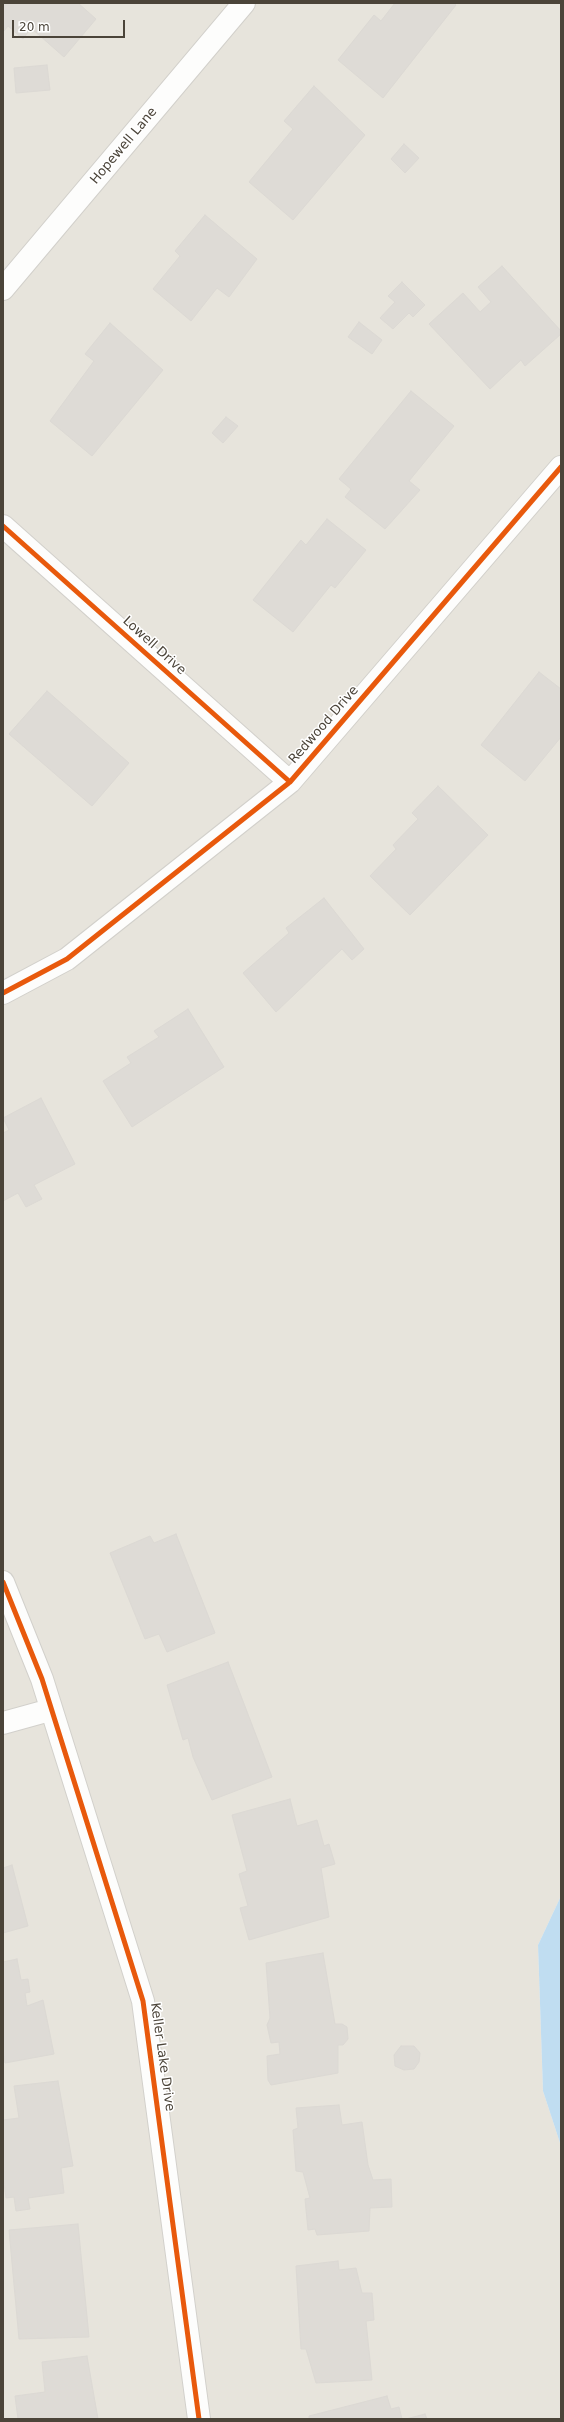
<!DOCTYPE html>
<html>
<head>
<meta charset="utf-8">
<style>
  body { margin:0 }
  #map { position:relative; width:564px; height:2422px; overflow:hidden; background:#f4f2ee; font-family:"DejaVu Sans",sans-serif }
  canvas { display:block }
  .frame { position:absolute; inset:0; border:4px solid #4b4439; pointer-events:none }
  .scale { position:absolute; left:12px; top:20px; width:113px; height:18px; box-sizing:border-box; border:2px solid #4b4439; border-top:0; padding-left:5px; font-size:12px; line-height:14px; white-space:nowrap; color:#4b4439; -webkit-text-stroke:3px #fff; paint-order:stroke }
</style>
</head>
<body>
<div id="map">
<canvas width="564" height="2422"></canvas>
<div class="frame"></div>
<div class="scale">20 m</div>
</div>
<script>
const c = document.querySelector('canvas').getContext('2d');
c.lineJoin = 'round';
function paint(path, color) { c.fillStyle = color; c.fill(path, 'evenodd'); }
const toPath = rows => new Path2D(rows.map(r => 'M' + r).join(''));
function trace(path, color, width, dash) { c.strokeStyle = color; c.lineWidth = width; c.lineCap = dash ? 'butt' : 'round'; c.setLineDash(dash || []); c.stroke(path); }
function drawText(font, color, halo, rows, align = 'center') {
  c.font = font + ' "DejaVu Sans",sans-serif'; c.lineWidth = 3; c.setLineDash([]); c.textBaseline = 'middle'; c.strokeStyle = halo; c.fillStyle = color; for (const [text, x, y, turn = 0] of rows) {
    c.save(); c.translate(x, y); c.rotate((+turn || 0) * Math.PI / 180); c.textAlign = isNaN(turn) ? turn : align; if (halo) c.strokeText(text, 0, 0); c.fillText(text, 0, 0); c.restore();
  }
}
paint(toPath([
  [3,3,561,3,561,1896,538,1945,543,2091,561,2146,561,2419,3,2419]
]), '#e7e4dc');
paint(toPath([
  [561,1896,561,2146,543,2091,538,1945]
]), '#c0ddf1');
const building = toPath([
  [3,3,78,3,96,19,64,57,31,28,23,39,8,26,3,32,3,3],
  [395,3,454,3,456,5,383,98,338,60,374,15,381,21,395,3],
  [47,65,50,90,16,93,14,68,47,65],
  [314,86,365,135,293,220,249,182,293,129,284,121,314,86],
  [404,144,419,158,405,173,391,159,404,144],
  [205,215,257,259,229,297,217,288,191,321,153,289,180,256,175,251,205,215],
  [502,266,561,331,561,334,525,366,521,360,490,389,429,324,463,293,480,312,491,302,478,287,502,266],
  [402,282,425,305,413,317,409,313,393,329,380,318,395,302,388,296,402,282],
  [359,322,382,340,372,354,348,337,359,322],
  [110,323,163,370,92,456,50,421,94,361,85,354,110,323],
  [411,391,454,426,409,481,420,490,385,529,345,497,351,489,339,479,411,391],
  [226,417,238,426,223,443,212,433,226,417],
  [327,519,366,550,335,588,331,585,293,632,253,600,301,540,306,545,327,519],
  [539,672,561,689,561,737,525,781,481,745,539,672],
  [47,691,129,763,92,806,9,734,47,691],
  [438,786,488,835,410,915,370,876,396,849,393,845,418,819,412,813,438,786],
  [324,898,364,949,352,960,342,949,276,1012,243,973,289,933,286,928,324,898],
  [188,1009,224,1067,132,1127,103,1081,131,1063,127,1057,159,1037,154,1031,188,1009],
  [41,1098,75,1164,34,1185,42,1199,26,1207,18,1193,3,1201,3,1133,9,1130,3,1118,41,1098],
  [176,1534,215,1633,167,1652,159,1634,145,1639,110,1553,150,1536,154,1543,176,1534],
  [228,1662,272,1777,212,1800,193,1757,188,1738,183,1740,167,1685,228,1662],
  [290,1799,297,1826,317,1820,324,1846,329,1844,335,1864,321,1868,329,1917,249,1940,240,1908,248,1906,239,1874,247,1871,232,1815,290,1799],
  [12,1865,28,1926,3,1933,3,1868,12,1865],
  [323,1953,335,2024,342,2024,347,2027,348,2039,343,2045,338,2045,338,2073,271,2085,268,2080,267,2056,280,2054,279,2042,271,2043,267,2025,270,2018,266,1963,323,1953],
  [17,1959,21,1980,28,1979,30,1992,25,1993,27,2006,43,2000,54,2054,5,2063,3,2053,3,1962,17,1959],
  [401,2046,414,2046,420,2053,419,2062,414,2069,404,2070,395,2066,394,2055,401,2046],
  [58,2081,73,2166,61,2168,64,2193,28,2198,30,2209,16,2211,14,2197,6,2198,3,2176,3,2120,19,2118,14,2086,58,2081],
  [339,2105,342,2125,362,2122,368,2165,373,2180,391,2179,392,2207,370,2208,369,2231,317,2235,315,2229,308,2230,305,2199,310,2198,303,2172,296,2171,293,2130,298,2128,296,2108,339,2105],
  [78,2224,89,2337,19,2339,9,2230,78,2224],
  [338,2261,339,2270,356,2268,362,2293,372,2293,374,2320,366,2321,372,2380,316,2383,306,2349,301,2349,296,2266,338,2261],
  [87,2356,98,2419,18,2419,15,2396,45,2392,42,2362,87,2356],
  [387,2396,391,2409,399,2407,402,2419,309,2419,309,2416,387,2396],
  [425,2414,427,2419,406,2419,425,2414]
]);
paint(building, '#dedbd6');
trace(building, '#dcd9d4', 1);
const minor = toPath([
  [3,289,244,3],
  [3,526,290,782],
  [3,993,67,959,290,782,561,467],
  [3,1582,42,1679,143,2001,199,2419],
  [3,1723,50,1710]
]);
trace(minor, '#d2d0cb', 24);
trace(minor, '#fdfdfc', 22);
trace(toPath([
  [3,526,290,782],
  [3,993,67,959,290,782,561,467],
  [3,1582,42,1679,143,2001,199,2419]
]), '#e8590c', 5);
drawText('13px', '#4b4439', '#fff', [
  ["Hopewell Lane",124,146,-50],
  ["Lowell Drive",154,646,42],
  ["Redwood Drive",324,725,-49],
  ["Keller Lake Drive",162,2057,82]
]);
</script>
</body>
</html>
